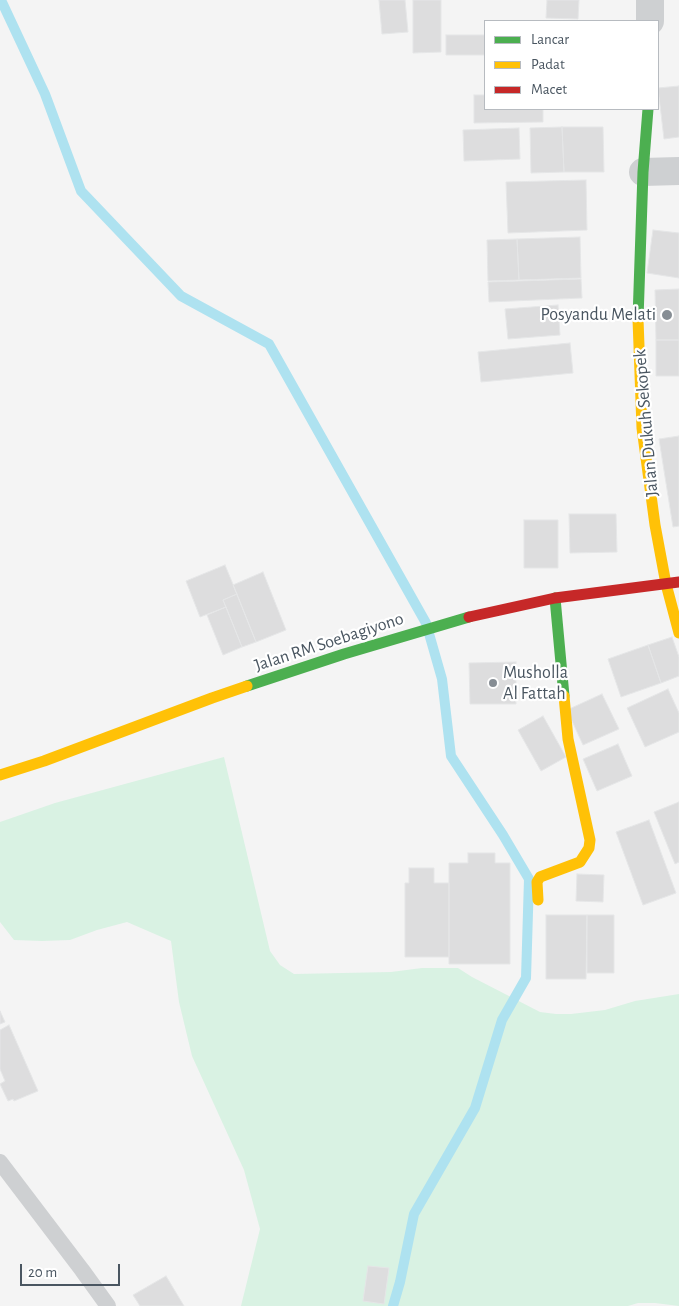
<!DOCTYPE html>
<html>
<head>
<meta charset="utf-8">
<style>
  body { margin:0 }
  #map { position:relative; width:679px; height:1306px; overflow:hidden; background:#f4f4f4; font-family:"Alegreya Sans",sans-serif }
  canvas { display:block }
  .legend { position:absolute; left:484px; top:20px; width:175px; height:90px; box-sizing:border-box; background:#fff; border:1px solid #b7bbc0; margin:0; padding:6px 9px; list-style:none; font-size:15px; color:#4a5661 }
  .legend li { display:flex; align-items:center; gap:10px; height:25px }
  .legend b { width:25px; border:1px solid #b7bbc0 }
  .scale { position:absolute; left:20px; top:1264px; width:100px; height:22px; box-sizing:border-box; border:2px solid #4a5661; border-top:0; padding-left:6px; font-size:15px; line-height:18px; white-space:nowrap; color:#4a5661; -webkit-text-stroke:4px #fff; paint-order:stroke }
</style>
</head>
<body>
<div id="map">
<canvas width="679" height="1306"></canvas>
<ul class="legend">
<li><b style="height:6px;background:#4caf50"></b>Lancar</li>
<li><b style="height:6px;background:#ffc107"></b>Padat</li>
<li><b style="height:6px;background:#c62828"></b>Macet</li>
</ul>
<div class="scale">20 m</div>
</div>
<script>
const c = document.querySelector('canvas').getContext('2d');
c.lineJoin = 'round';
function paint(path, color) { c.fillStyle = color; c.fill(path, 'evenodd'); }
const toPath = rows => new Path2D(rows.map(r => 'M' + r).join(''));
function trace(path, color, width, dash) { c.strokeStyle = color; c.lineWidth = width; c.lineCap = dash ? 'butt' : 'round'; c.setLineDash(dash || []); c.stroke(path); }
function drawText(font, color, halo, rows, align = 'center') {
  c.font = font + ' "Alegreya Sans",sans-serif'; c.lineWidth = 4.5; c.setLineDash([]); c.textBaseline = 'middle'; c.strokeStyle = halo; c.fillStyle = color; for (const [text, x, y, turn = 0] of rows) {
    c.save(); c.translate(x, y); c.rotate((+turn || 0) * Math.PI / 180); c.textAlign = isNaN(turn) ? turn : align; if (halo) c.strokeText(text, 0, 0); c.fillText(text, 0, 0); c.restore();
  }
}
paint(toPath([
  [224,757,270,951,280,965,294,974,391,972,422,968,458,968,472,977,540,1012,556,1014,571,1014,605,1010,635,1001,679,994,679,1306,655,1303,638,1303,628,1306,241,1306,260,1229,244,1170,192,1056,179,1002,171,941,127,922,97,930,70,940,42,941,14,940,0,922,0,822,55,803]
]), '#d9f2e3');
trace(toPath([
  [1,0,45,94,81,191,181,296,269,344,426,623,442,679,451,756,503,835,529,879,526,978,502,1020,475,1108,414,1214,400,1282,393,1306]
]), '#aee2f0', 10);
const building = toPath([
  [379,0,405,0,408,32,382,34,379,0],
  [413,0,441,0,441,52,413,53,413,0],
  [547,0,579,0,578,19,546,18,547,0],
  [446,35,485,35,485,55,446,55,446,35],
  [679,86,679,137,664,139,658,88,679,86],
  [474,95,485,95,485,109,543,109,543,122,474,123,474,95],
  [562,127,603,127,604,172,564,172,562,127],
  [562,127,564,172,531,173,530,128,562,127],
  [519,128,520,159,464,161,463,130,519,128],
  [586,180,587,230,508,233,506,182,586,180],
  [653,230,679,233,679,278,647,273,653,230],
  [580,237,581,278,519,280,517,239,580,237],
  [517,239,519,280,488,281,487,240,517,239],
  [581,279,582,298,489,302,488,282,581,279],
  [679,289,679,340,656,340,655,290,679,289],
  [558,305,560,335,508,339,505,309,558,305],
  [656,340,679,340,679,376,656,376,656,340],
  [570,343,573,373,481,382,478,352,570,343],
  [679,436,679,526,673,527,659,439,679,436],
  [569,514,616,514,617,552,570,553,569,514],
  [524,520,558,520,558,568,524,568,524,520],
  [225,565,237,594,223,600,226,607,200,617,186,581,225,565],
  [263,572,286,630,256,642,233,585,263,572],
  [237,594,256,642,242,647,223,600,237,594],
  [226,607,242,647,223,655,207,615,226,607],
  [672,637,679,657,679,676,661,683,648,645,672,637],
  [648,645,661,683,621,697,608,659,648,645],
  [516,662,516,704,470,704,469,663,516,662],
  [668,689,679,713,679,732,645,747,627,708,668,689],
  [602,694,619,729,583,745,567,710,602,694],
  [543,716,566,757,541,771,518,730,543,716],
  [618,744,632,776,597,791,583,759,618,744],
  [679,802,679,862,675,864,654,812,679,802],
  [649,820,676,893,643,905,616,832,649,820],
  [468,853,495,853,495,863,510,863,510,964,449,964,449,863,468,863,468,853],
  [409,868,434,868,434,883,449,883,449,957,405,957,405,883,409,883,409,868],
  [577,874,604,875,603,902,576,901,577,874],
  [546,915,587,915,586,979,546,979,546,915],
  [587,915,614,915,614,973,587,973,587,915],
  [0,1011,5,1022,0,1024,0,1011],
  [9,1025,38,1091,14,1101,13,1099,8,1101,0,1084,5,1081,0,1069,0,1030,9,1025],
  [368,1266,389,1268,384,1304,363,1301,368,1266],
  [166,1276,184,1306,140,1306,133,1295,166,1276]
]);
paint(building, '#ddddde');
trace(building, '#e5e6e7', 1);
trace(toPath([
  [0,1162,82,1270,108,1306]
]), '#ced0d2', 16);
trace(toPath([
  [650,0,650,21],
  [643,172,679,171]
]), '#ced0d2', 28);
trace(toPath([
  [638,319,643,172,648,109],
  [555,598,564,696],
  [247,686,344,654,469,617]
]), '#4caf50', 11);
trace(toPath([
  [638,319,642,428,655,525,666,584,679,633],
  [0,775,44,761,212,698,247,686],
  [538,900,537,882,540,877,580,862,589,848,590,840,568,739,564,696]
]), '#ffc107', 11);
trace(toPath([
  [469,617,555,598,679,582]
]), '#c62828', 11);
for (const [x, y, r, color] of [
  [667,315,6,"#868d94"],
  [493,683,5,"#868d94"]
]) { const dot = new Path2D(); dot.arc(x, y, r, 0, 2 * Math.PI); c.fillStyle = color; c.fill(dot); trace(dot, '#fff', 2); }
drawText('18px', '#4a5661', '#fff', [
  ["Posyandu Melati",656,315],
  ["Musholla",503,673,"left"],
  ["Al Fattah",503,694,"left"]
], 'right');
drawText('18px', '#4a5661', '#fff', [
  ["Jalan Dukuh Sekopek",646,423,-95],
  ["Jalan RM Soebagiyono",329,642,-18]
]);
</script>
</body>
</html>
